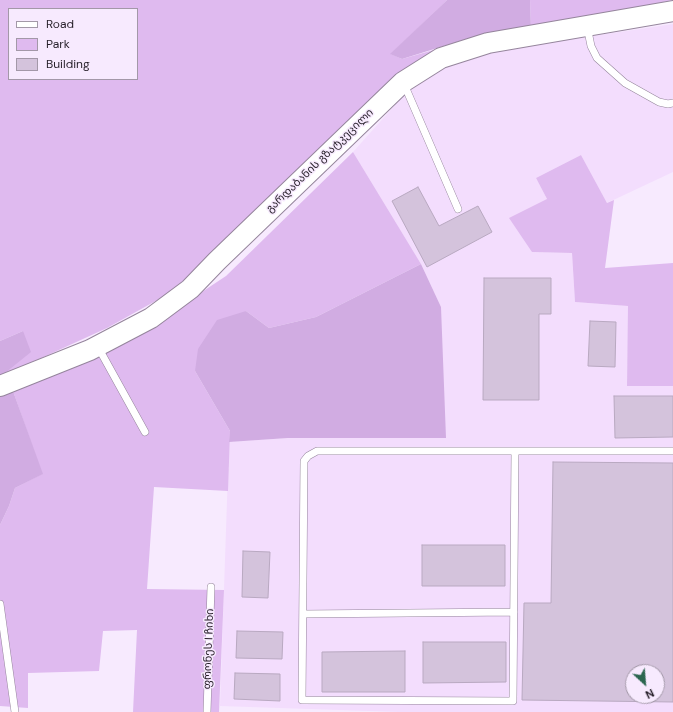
<!DOCTYPE html>
<html>
<head>
<meta charset="utf-8">
<style>
  body { margin:0 }
  #map { position:relative; width:673px; height:712px; overflow:hidden; background:#f7eafe; font-family:"DM Sans",sans-serif }
  canvas { display:block }
  .legend { position:absolute; left:8px; top:8px; width:130px; height:72px; box-sizing:border-box; background:#f7eafe; border:1px solid #a398a8; margin:0; padding:5px 7px; list-style:none; font-size:12px; color:#251e28 }
  .legend li { display:flex; align-items:center; gap:8px; height:20px }
  .legend b { width:20px; border:1px solid #a398a8 }
  .north { position:absolute; left:625px; top:664px; width:40px; height:40px; box-sizing:border-box; background:#f7eafe; border:1px solid #a398a8; border-radius:50%; rotate:154deg; font-size:11px; font-weight:700; line-height:16px; text-align:center; color:#251e28 }
  .north::after { content:''; display:block; margin:auto; width:14px; height:18px; background:#2c6650; clip-path:polygon(50% 0,100% 100%,50% 72%,0 100%) }
</style>
</head>
<body>
<div id="map">
<canvas width="673" height="712"></canvas>
<ul class="legend">
<li><b style="height:5px;background:#fff"></b>Road</li>
<li><b style="height:11px;background:#dfbaef"></b>Park</li>
<li><b style="height:11px;background:#d4c3dc"></b>Building</li>
</ul>
<div class="north">N</div>
</div>
<script>
const c = document.querySelector('canvas').getContext('2d');
c.lineJoin = 'round';
function paint(path, color) { c.fillStyle = color; c.fill(path, 'evenodd'); }
const toPath = rows => new Path2D(rows.map(r => 'M' + r).join(''));
function trace(path, color, width, dash) { c.strokeStyle = color; c.lineWidth = width; c.lineCap = dash ? 'butt' : 'round'; c.setLineDash(dash || []); c.stroke(path); }
function drawText(font, color, halo, rows, align = 'center') {
  c.font = font + ' "DM Sans","Noto Sans Georgian",sans-serif'; c.lineWidth = 3; c.setLineDash([]); c.textBaseline = 'middle'; c.strokeStyle = halo; c.fillStyle = color; for (const [text, x, y, turn = 0] of rows) {
    c.save(); c.translate(x, y); c.rotate((+turn || 0) * Math.PI / 180); c.textAlign = isNaN(turn) ? turn : align; if (halo) c.strokeText(text, 0, 0); c.fillText(text, 0, 0); c.restore();
  }
}
paint(toPath([
  [673,24,673,172,607,203,581,155,536,178,547,199,532,252,572,253,575,302,629,306,627,386,673,386,673,712,399,712,220,706,229,442,288,438,441,307,421,264,353,152,413,85,428,74,470,58,506,49],
  [633,672,657,672,657,696,633,696]
]), '#f3ddfd');
paint(toPath([
  [0,0,447,0,391,54,402,59,437,49,394,79,244,224,170,293,107,328,2,376,23,331,0,341],
  [9,9,137,9,137,79,9,79],
  [530,0,673,0,531,29],
  [353,152,421,264,316,317,269,328,246,311,195,371,230,431,228,491,154,487,147,589,224,590,219,712,133,712,137,630,103,631,99,671,28,673,28,708,0,706,0,525,9,506,15,488,42,474,13,391,143,331,226,276],
  [581,155,607,203,614,200,605,268,673,263,673,386,627,386,628,306,575,302,572,253,532,252,509,218,547,199,536,178]
]), '#dfbaef');
paint(toPath([
  [447,0,530,0,531,29,476,36,402,59,390,54],
  [421,264,441,307,446,438,288,438,229,442,230,431,195,371,198,349,217,320,246,311,269,328,316,317],
  [23,331,31,352,0,377,0,341],
  [13,391,43,474,15,488,9,506,0,525,0,396]
]), '#d1ace2');
const building = toPath([
  [418,187,439,226,478,206,492,232,427,267,392,201,418,187],
  [484,278,551,278,551,314,539,314,539,400,483,400,484,278],
  [590,321,616,322,615,367,588,366,590,321],
  [614,396,673,396,673,437,615,438,614,396],
  [553,462,673,463,673,702,522,700,524,603,551,603,553,462],
  [633,672,657,672,657,696,633,696,633,672],
  [422,545,505,545,505,586,422,586,422,545],
  [243,551,270,552,268,598,242,597,243,551],
  [237,631,283,632,282,659,236,658,237,631],
  [423,642,506,642,506,682,423,683,423,642],
  [405,651,405,692,322,692,322,652,405,651],
  [235,673,280,674,280,701,234,699,235,673]
]);
paint(building, '#d4c3dc');
trace(building, '#b9a9c1', 1);
const lane = toPath([
  [587,26,591,46,597,58,625,83,659,102,668,104,673,103],
  [404,84,458,209],
  [98,347,145,432],
  [515,451,513,701,302,700,304,461,308,456,317,451,673,451],
  [0,604,15,712],
  [303,614,514,612],
  [207,712,211,587]
]);
const secondary = toPath([
  [0,386,90,350,151,318,190,289,217,261,403,82,441,58,488,43,673,11]
]);
trace(lane, '#95859c', 8);
trace(secondary, '#95859c', 22);
trace(lane, '#fff', 7);
trace(secondary, '#fff', 20);
drawText('11px', '#251e28', '#f7eafe', [
  ["გარდაბანის გზატკეცილი",320,161,-44],
  ["ფრონეს I ჩიხი",209,649,-88]
]);
</script>
</body>
</html>
